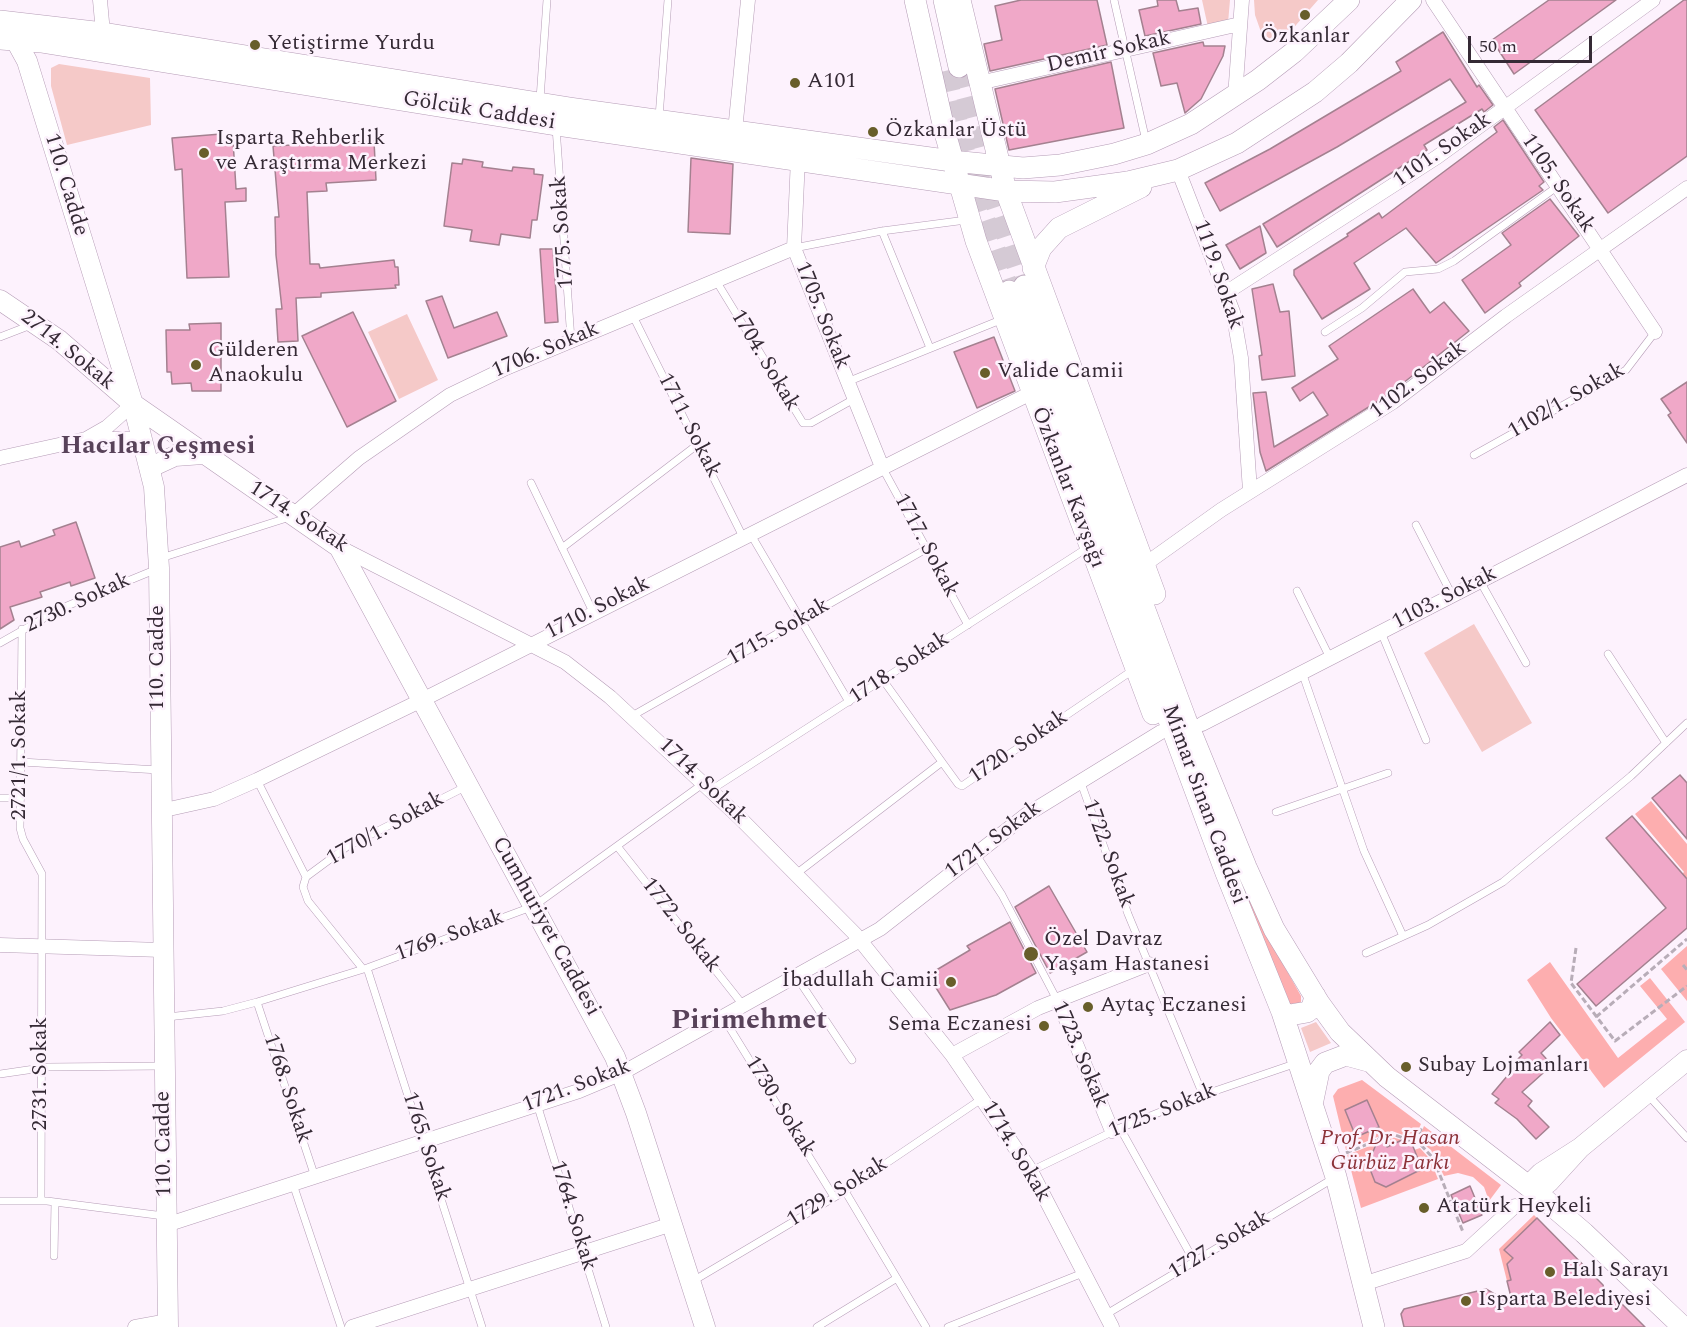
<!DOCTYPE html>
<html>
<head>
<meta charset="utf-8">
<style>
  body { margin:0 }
  #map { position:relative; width:1687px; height:1327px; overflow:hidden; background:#fdf2fd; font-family:Spectral,serif }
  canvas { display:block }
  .scale { position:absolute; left:1468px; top:36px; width:124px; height:27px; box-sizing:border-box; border:3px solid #352a35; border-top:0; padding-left:8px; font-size:18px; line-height:21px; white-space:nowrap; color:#352a35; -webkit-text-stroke:4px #fdf2fd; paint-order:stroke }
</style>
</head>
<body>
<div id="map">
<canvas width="1687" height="1327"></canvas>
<div class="scale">50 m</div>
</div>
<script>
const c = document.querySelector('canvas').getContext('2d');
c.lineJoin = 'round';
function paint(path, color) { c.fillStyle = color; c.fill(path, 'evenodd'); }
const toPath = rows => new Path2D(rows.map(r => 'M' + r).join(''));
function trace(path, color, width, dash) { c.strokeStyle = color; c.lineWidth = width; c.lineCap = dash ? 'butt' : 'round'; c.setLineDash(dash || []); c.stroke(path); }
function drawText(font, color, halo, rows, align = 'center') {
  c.font = font + ' Spectral,serif'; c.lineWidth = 5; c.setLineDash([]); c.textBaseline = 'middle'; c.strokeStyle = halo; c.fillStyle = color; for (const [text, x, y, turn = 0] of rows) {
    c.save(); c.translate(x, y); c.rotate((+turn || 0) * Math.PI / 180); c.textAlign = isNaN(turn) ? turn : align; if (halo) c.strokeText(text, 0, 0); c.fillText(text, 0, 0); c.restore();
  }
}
paint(toPath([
  [1202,0,1230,0,1228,23,1208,27],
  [1254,0,1318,0,1282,41,1274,42,1261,32,1255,15],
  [59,64,150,78,151,125,67,145,51,86,51,68],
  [407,314,438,380,399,399,368,332],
  [1474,624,1532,723,1482,752,1424,653],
  [1316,1022,1331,1043,1310,1052,1301,1028]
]), '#f5c9c8');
paint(toPath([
  [1651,801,1687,844,1687,885,1680,876,1684,872,1635,814],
  [1209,804,1273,946,1301,996,1301,1003,1290,1004],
  [1687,946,1687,1001,1661,969],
  [1550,962,1618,1058,1667,1019,1640,986,1650,978,1685,1022,1604,1088,1551,1018,1527,980],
  [1362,1080,1421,1124,1414,1139,1392,1131,1346,1150,1333,1096,1338,1089],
  [1367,1100,1379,1127,1357,1137,1345,1110],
  [1424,1126,1501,1185,1489,1201,1484,1187,1473,1177,1458,1173,1444,1176,1431,1150,1418,1140],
  [1392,1137,1402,1140,1372,1154,1368,1164,1375,1182,1386,1187,1415,1173,1419,1162,1414,1150,1420,1148,1430,1159,1438,1179,1361,1208,1347,1155],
  [1534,1215,1537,1218,1505,1250,1513,1258,1507,1264,1511,1280,1507,1281,1499,1249]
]), '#fdaeaf');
const building = toPath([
  [1021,0,1097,0,1107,45,990,71,984,44,1002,40,995,6,1021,0],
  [1157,0,1176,0,1179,11,1198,8,1201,24,1145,36,1139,10,1158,6,1157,0],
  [1549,0,1616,0,1514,74,1492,40,1549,0],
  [1684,0,1687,0,1687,156,1608,213,1535,110,1684,0],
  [1443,32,1477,87,1479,85,1493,105,1484,112,1482,109,1424,145,1427,150,1277,247,1263,224,1466,102,1450,79,1337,147,1220,211,1205,183,1270,149,1401,71,1396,62,1443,32],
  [1203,42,1204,46,1225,46,1223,56,1201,99,1185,113,1177,83,1161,86,1153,53,1203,42],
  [1111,62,1124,128,1009,150,995,89,1111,62],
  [1503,120,1544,182,1539,186,1543,190,1436,263,1406,228,1354,263,1370,289,1322,319,1294,275,1294,270,1348,236,1347,234,1379,213,1382,218,1497,132,1494,127,1503,120],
  [221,134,222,141,233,140,236,189,246,188,246,201,225,202,229,277,187,278,182,169,175,170,172,138,221,134],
  [374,141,376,180,326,183,327,191,307,192,310,264,319,264,320,268,394,260,395,267,398,267,399,285,395,285,396,288,321,293,321,297,296,298,298,341,278,342,276,309,282,309,276,255,275,217,279,217,273,146,374,141],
  [691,158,733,164,730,234,688,232,691,158],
  [463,159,483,162,482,167,512,171,513,167,534,169,534,174,543,175,537,220,532,220,530,238,501,234,499,245,470,241,472,230,444,226,452,163,462,164,463,159],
  [1550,199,1579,236,1519,283,1521,286,1485,313,1462,280,1511,245,1502,233,1550,199],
  [1260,226,1266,253,1240,269,1226,245,1260,226],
  [540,249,553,249,558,322,545,323,540,249],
  [1273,284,1280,312,1289,311,1295,376,1262,380,1259,356,1262,355,1252,289,1273,284],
  [1413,289,1430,313,1444,302,1469,331,1388,395,1266,471,1260,452,1253,393,1266,392,1274,447,1328,415,1313,392,1300,401,1292,388,1338,359,1329,346,1413,289],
  [442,296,454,328,497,312,507,336,448,358,426,301,442,296],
  [353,312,396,401,347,427,302,336,353,312],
  [221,323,221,391,192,391,191,383,172,384,171,372,167,372,166,330,190,330,189,324,221,323],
  [994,337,1015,391,977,408,954,352,994,337],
  [1687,382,1687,443,1668,415,1671,413,1661,399,1687,382],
  [76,522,95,578,71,586,70,582,40,592,42,597,10,607,14,620,0,629,0,547,19,541,21,547,55,535,53,530,76,522],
  [1680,775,1687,783,1687,839,1652,798,1680,775],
  [1632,816,1687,879,1687,928,1596,1006,1577,984,1666,908,1606,838,1632,816],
  [1049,886,1087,952,1050,973,1015,907,1049,886],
  [1010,922,1036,973,996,995,950,1010,928,975,970,950,967,946,1010,922],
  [1550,1022,1560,1035,1541,1053,1552,1065,1522,1092,1532,1101,1528,1106,1549,1127,1536,1139,1517,1119,1495,1103,1499,1099,1492,1094,1519,1062,1517,1060,1522,1055,1519,1052,1550,1022],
  [1367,1100,1379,1127,1356,1137,1345,1110,1367,1100],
  [1381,1132,1387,1147,1402,1140,1412,1144,1422,1169,1386,1187,1375,1182,1368,1164,1381,1132],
  [1470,1186,1482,1215,1463,1223,1451,1195,1470,1186],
  [1537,1218,1603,1285,1608,1301,1617,1299,1645,1327,1404,1327,1401,1314,1404,1309,1486,1289,1513,1305,1507,1281,1511,1280,1507,1264,1513,1258,1504,1250,1537,1218]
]);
paint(building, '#f0a8c8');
trace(building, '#a48190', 1.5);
trace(toPath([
  [959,67,988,180,1024,286],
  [945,71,971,179,1009,291]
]), '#d5cad5', 21, [21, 10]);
const lane = toPath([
  [1114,0,1146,141],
  [540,99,547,0],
  [659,117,668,0],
  [556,127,571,340],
  [882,231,930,348],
  [794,248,882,231,966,220],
  [715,279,803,423,811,423,854,399],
  [632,314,743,537],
  [1325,332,1362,308,1405,272,1438,269,1454,261,1558,186],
  [0,337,31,325],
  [847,382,1003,319],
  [1474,455,1626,370,1655,332],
  [882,467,968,625],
  [531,483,593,612],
  [1416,525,1452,595],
  [750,533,849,702],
  [562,548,697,445],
  [161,558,290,517],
  [1480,581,1526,663],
  [1297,591,1330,658],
  [22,629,20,828,23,839,42,874,41,1201],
  [1381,632,1426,740],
  [0,643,62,608,157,569],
  [1608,654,1666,743],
  [1302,672,1364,851,1403,936],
  [883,680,942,762],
  [632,716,926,549],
  [21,762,159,770],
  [257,780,306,877,303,887,308,901,363,969],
  [1080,780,1128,914,1203,1095],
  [711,790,1087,548],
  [0,798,21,798],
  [1276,812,1388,773],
  [617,846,743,1005],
  [975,853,1002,895,1057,1000],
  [796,874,942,762,958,784,962,786,1133,670],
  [306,877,348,846,467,786],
  [1366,953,1428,925,1503,882,1631,776,1687,723],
  [367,968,482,1327],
  [796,976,852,1060],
  [257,1002,315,1177],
  [167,1017,223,1011,257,1002,367,968,534,906,704,783],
  [723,1017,834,1197],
  [0,1074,48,1067,162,1066],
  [1648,1095,1687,1138],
  [537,1104,606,1327],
  [1120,1128,1194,1261],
  [1031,1171,1120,1128,1203,1095,1297,1063],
  [293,1184,341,1327],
  [845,1191,926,1327],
  [0,1201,47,1201,164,1216],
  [54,1256,55,1202],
  [693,1281,845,1191,983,1098],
  [1105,1315,1334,1178],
  [817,1327,897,1278],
  [948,1327,1083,1273]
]);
const street = toPath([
  [100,0,103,33],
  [1433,0,1655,332],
  [979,83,1240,24],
  [1235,97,1242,0],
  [735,131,748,0],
  [798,158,794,248,882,467],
  [1178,170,1233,312,1241,358,1250,491],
  [1227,292,1437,157,1653,0],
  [133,404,107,427,86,439,143,439],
  [0,458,86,439],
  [292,516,359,458,450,395,506,368,794,248],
  [339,547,565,662,610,697,739,817,855,934,952,1055,1031,1171,1112,1327],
  [1144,565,1221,510,1393,402,1506,316,1687,188],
  [1202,724,1687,475],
  [160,811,214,799,257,780,420,701,1031,393],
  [0,945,162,950],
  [1058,1000,1112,1131],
  [952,1055,1038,1008,1149,964],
  [166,1225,579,1091,622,1073,880,929,1026,815,1161,732],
  [1363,1284,1466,1251,1515,1206],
  [135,1327,168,1321],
  [352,1327,672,1224]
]);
const secondary = toPath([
  [10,30,27,61,133,404,154,487,159,568,168,1327],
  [0,300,59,340,133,404,339,547,615,1057,636,1113,705,1327],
  [151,467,175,456,203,454],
  [1580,1148,1687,1060],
  [1528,1186,1541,1173,1580,1148,1549,1182,1536,1192]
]);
const primary = toPath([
  [915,0,945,133,976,241,1153,714],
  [944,0,959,67],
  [960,0,1006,191,1155,594],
  [0,21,103,33,570,108,952,161,1023,168,1060,165,1114,154,1147,144,1191,124,1258,80,1294,52,1349,0],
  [0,39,41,42,556,125,1006,191,1055,192,1128,182,1178,170,1237,143,1315,92,1349,63,1411,0],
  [1033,268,1041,248,1059,228,1141,187],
  [1024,286,1186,720,1246,867,1274,929,1319,1003,1340,1032,1387,1077,1536,1192,1584,1233,1683,1327],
  [1009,291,1226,873,1282,1012,1336,1177,1374,1327],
  [1282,1012,1290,1015,1307,1012,1312,1008,1315,996],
  [1313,1100,1319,1071,1325,1063,1346,1055,1368,1061]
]);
trace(lane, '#b59cb6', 8);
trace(street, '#b59cb6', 15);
trace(secondary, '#b59cb6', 21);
trace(primary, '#b59cb6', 22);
trace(toPath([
  [1576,948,1571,983,1615,1041,1687,986],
  [1683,965,1687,970],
  [1596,1017,1687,939],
  [1415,1142,1422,1127],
  [1346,1153,1392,1134,1420,1144,1433,1158,1463,1232]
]), '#b8adb8', 3, [6, 3]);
trace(lane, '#fff', 7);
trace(street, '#fff', 14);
trace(secondary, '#fff', 20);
trace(primary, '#fff', 21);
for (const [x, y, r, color] of [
  [1305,15,6,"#685e2a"],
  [255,45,6,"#685e2a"],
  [795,83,6,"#685e2a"],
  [873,132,6,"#685e2a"],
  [204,153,6,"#685e2a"],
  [196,365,6,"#685e2a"],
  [985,373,6,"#685e2a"],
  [1031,954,8,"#685e2a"],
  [951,982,6,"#685e2a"],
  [1088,1007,6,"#685e2a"],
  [1044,1026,6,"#685e2a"],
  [1406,1067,6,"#685e2a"],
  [1424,1208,6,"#685e2a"],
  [1550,1272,6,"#685e2a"],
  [1466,1301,6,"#685e2a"]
]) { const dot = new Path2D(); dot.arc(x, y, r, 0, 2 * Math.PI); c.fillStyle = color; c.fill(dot); trace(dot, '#fdf2fd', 2); }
drawText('22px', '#352a35', '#fdf2fd', [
  ["Özkanlar",1305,38,"center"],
  ["Yetiştirme Yurdu",267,45],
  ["A101",807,83],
  ["Özkanlar Üstü",885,132],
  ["Isparta Rehberlik",216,140],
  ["ve Araştırma Merkezi",216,165],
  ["Gülderen",208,352],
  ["Anaokulu",208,377],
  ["Valide Camii",997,373],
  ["Özel Davraz",1044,941],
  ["Yaşam Hastanesi",1044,966],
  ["İbadullah Camii",939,982,"right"],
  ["Aytaç Eczanesi",1100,1007],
  ["Sema Eczanesi",1032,1026,"right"],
  ["Subay Lojmanları",1418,1067],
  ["Atatürk Heykeli",1436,1208],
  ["Halı Sarayı",1562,1272],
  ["Isparta Belediyesi",1478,1301]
], 'left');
drawText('22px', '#352a35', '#fdf2fd', [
  ["Demir Sokak",1109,53,-13],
  ["Gölcük Caddesi",479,112,9],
  ["1101. Sokak",1443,151,-35],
  ["1105. Sokak",1557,184,56],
  ["110. Cadde",65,185,73],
  ["1775. Sokak",564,232,-94],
  ["1119. Sokak",1217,275,71],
  ["1705. Sokak",821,316,68],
  ["2714. Sokak",67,351,39],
  ["1706. Sokak",546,351,-23],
  ["1704. Sokak",764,361,59],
  ["1102. Sokak",1419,381,-37],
  ["1102/1. Sokak",1567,402,-30],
  ["1711. Sokak",688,426,63],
  ["Özkanlar Kavşağı",1067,488,69],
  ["1714. Sokak",298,518,33],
  ["1717. Sokak",925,546,62],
  ["1103. Sokak",1445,599,-27],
  ["2730. Sokak",78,604,-25],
  ["1710. Sokak",598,609,-27],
  ["1715. Sokak",779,633,-30],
  ["110. Cadde",159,658,-90],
  ["1718. Sokak",900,669,-33],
  ["1720. Sokak",1019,748,-34],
  ["2721/1. Sokak",21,755,-90],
  ["1714. Sokak",702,782,44],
  ["Mimar Sinan Caddesi",1203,805,70],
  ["1770/1. Sokak",386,830,-29],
  ["1721. Sokak",994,841,-37],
  ["1722. Sokak",1107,854,70],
  ["1772. Sokak",680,926,52],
  ["Cumhuriyet Caddesi",545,927,61],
  ["1769. Sokak",450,937,-20],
  ["1723. Sokak",1079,1055,67],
  ["2731. Sokak",42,1074,-90],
  ["1721. Sokak",577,1087,-21],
  ["1768. Sokak",286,1089,72],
  ["1730. Sokak",779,1107,58],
  ["1725. Sokak",1163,1112,-22],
  ["110. Cadde",165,1144,-91],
  ["1765. Sokak",425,1147,72],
  ["1714. Sokak",1015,1152,59],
  ["1729. Sokak",838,1193,-32],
  ["1764. Sokak",572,1216,73],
  ["1727. Sokak",1220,1246,-31]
]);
drawText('italic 22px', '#8c3239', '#fdf2fd', [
  ["Prof. Dr. Hasan",1390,1140],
  ["Gürbüz Parkı",1390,1165]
]);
drawText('bold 26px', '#584259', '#fdf2fd', [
  ["Hacılar Çeşmesi",158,448]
]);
drawText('bold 28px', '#584259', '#fdf2fd', [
  ["Pirimehmet",749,1023]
]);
</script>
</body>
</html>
